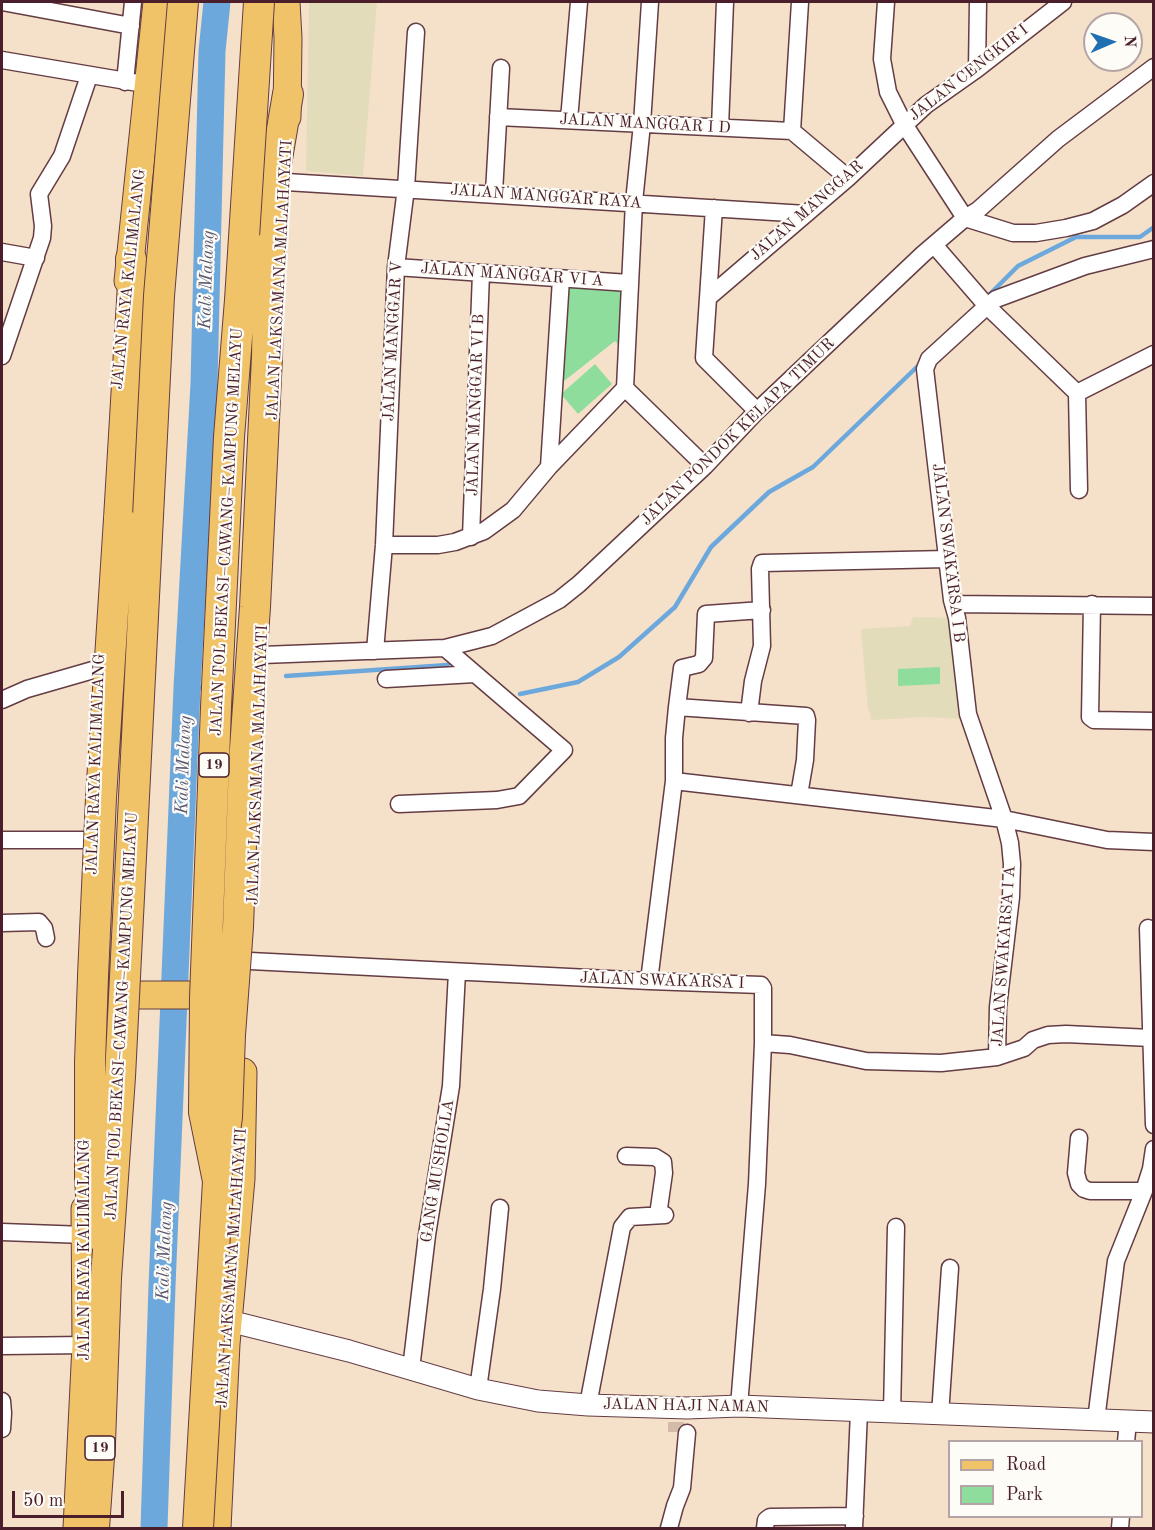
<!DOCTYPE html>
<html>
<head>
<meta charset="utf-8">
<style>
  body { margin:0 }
  #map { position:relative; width:1155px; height:1530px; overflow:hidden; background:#f5e1c9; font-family:"Old Standard TT",serif }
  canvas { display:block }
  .frame { position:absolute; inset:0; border:3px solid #4a1f2b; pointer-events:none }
  .legend { position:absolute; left:948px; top:1440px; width:195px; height:78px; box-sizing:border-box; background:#fdfcf7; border:2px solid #b5a4a5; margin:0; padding:8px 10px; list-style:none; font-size:18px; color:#4a1f2b }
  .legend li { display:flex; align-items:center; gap:12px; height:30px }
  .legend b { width:30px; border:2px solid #b5a4a5 }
  .north { position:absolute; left:1083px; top:12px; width:60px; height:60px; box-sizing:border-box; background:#fdfcf7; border:2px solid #b5a4a5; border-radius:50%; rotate:88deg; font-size:16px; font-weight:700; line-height:24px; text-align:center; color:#4a1f2b }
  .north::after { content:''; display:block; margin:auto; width:21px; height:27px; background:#1f6fb2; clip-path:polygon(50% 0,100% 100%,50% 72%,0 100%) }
  .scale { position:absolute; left:12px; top:1491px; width:112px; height:27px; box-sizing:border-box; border:3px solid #4a1f2b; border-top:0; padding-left:8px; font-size:18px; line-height:21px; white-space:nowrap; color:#4a1f2b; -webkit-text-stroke:4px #fdfcf7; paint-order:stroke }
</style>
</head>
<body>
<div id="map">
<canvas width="1155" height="1530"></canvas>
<div class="frame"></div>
<ul class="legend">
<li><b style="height:8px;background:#f0c369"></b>Road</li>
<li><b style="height:16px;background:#8edd9c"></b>Park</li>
</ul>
<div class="north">N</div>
<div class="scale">50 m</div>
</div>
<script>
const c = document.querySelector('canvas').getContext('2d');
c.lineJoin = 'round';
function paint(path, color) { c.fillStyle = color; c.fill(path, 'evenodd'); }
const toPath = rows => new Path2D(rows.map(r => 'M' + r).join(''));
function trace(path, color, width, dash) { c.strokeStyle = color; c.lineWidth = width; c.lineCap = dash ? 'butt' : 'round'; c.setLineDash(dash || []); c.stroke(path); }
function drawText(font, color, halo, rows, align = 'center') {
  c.font = font + ' "Old Standard TT",serif'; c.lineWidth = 4.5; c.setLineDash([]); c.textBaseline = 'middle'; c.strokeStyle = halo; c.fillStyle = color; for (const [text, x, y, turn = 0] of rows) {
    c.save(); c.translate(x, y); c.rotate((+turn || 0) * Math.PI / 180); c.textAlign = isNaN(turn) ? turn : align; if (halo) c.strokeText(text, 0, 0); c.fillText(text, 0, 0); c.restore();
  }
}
paint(toPath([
  [309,2,377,2,363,176,306,171],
  [913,617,955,618,962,719,926,717,871,720,870,711,868,711,861,629,910,626]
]), '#e2dcba');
paint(toPath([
  [565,283,637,288,632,358,615,341,559,385],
  [595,364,612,384,578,414,561,394],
  [940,667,940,684,898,686,898,669]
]), '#8edd9c');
trace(toPath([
  [990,294,1018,266,1076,237,1140,237,1154,227],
  [286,676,448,665],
  [187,688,208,688],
  [520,694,578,682,619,657,675,607,711,547,769,492,813,467,920,364]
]), '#6da8dd', 4.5);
trace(toPath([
  [154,1528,162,1286,187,688,204,384,212,51,217,2]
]), '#6da8dd', 27);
trace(toPath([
  [676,1432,676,1422]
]), '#d3baa9', 16, [16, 8]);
const minor = toPath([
  [2,2,131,26],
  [650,2,642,124,634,202,625,388,705,466],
  [886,2,882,59,888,92,904,124,965,218],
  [2,60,150,85],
  [977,69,978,2],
  [125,82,133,2],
  [498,117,792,131],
  [569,120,579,2],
  [720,127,725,2],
  [792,131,800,2],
  [792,131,848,178],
  [286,182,806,214],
  [494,193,501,68],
  [714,208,704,358,757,411],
  [965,218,1013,233,1036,233,1066,228,1093,221,1123,205,1154,183],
  [935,246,987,306,929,359,925,369,952,600,957,618,968,714,1004,819,1010,843,1012,864,1011,897,998,1007,997,1057],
  [1154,249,1085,266,996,299,987,306,1077,393,1154,354],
  [2,252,36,258],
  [396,267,629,283],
  [709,297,848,178,926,105,977,69,1063,2],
  [2,356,42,238,43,226,39,194,62,156,89,76],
  [1077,393,1079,490],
  [549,467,561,279],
  [471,537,481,273],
  [384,545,438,545,455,542,484,531,513,510,549,467,625,388],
  [953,604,1154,606],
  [1092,604,1090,717,1094,720,1154,721],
  [375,651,384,545,396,267,406,188,416,32],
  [262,655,445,648,492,636,559,600,579,584,705,466,757,411,923,254,965,218,978,210,1058,139,1154,67],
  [386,679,475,674],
  [2,700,27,689,100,668],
  [677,707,682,668,699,664,704,658,706,614,762,610],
  [749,713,753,681,762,646,760,569,762,563,947,559],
  [674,781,1004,819,1107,840,1154,842],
  [399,804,497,800,519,796,564,750,445,648],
  [2,840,94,840],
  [2,923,39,922,44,928,46,938],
  [1148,928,1154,1125],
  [250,961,649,981,761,985,763,988,763,1043,757,1184,739,1406],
  [649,981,674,781,674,738,677,707,806,716,807,720,805,760,799,795],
  [763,1043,790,1045,866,1061,941,1063,997,1057,1024,1048,1033,1040,1048,1035,1066,1034,1151,1038],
  [1079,1138,1076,1173,1079,1184,1084,1189,1090,1191,1144,1191],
  [626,1156,655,1157,663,1162,664,1173,658,1215],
  [2,1232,85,1235],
  [2,1346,86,1345],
  [411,1369,427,1235,451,1086,457,972],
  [478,1389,492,1289,500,1208],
  [2,1401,3,1413,2,1429],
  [588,1405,622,1227,630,1217,665,1215],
  [892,1413,896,1227],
  [940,1415,950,1268],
  [1096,1420,1116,1261,1144,1191,1151,1169,1154,1149],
  [1126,1442,1128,1421],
  [669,1528,675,1506,682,1488,687,1433],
  [765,1528,766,1520,770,1517,855,1516],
  [854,1528,859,1411],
  [1120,1528,1121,1516]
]);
const tertiary = toPath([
  [229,1321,349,1351,478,1389,538,1401,588,1405,687,1408,739,1406,1154,1422]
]);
const primary = toPath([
  [286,2,288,38,287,117],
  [128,281,157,2],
  [102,995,225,995],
  [77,1528,86,1345,85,1209],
  [217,1528,226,1344,241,1179,243,1072]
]);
const motorway = toPath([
  [269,247,274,176,288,94],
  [119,519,133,284,131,259],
  [94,1528,100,1443,106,1278]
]);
trace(minor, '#643c43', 19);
trace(tertiary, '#643c43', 23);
trace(primary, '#643c43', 29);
trace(motorway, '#643c43', 32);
trace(minor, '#fff', 16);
trace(tertiary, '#fff', 21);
trace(primary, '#f0c369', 27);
trace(motorway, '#f0c369', 30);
const motorwayBridge = toPath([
  [221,1158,227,1117,230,1035,238,927,244,763,255,607,267,357,269,247],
  [96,1234,93,1223,90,1179,90,1062,93,976,101,798,119,519],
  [106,1278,120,1077,159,296,183,2],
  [198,1528,218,1181,204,1112,205,998,216,707,229,437,240,300,259,2]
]);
trace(motorwayBridge, '#643c43', 32, []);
trace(motorwayBridge, '#f0c369', 30);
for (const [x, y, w] of [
  [214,765,30],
  [100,1448,30]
]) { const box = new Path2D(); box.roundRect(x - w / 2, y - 12, w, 24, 4.5); c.fillStyle = '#fdfcf7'; c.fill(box); trace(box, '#4a1f2b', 1.5); }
drawText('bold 15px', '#4a1f2b', null, [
  ["19",214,765],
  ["19",100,1448]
]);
drawText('16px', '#4a1f2b', '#fdfcf7', [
  ["JALAN CENGKIR I",969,73,-38],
  ["JALAN MANGGAR I D",645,124,3],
  ["JALAN MANGGAR RAYA",546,197,4],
  ["JALAN MANGGAR",807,211,-41],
  ["JALAN MANGGAR VI A",512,275,4],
  ["JALAN RAYA KALIMALANG",129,279,-84],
  ["JALAN LAKSAMANA MALAHAYATI",280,280,-87],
  ["JALAN MANGGAR V",393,341,-87],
  ["JALAN MANGGAR VI B",476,405,-88],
  ["JALAN PONDOK KELAPA TIMUR",738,432,-44],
  ["JALAN TOL BEKASI–CAWANG–KAMPUNG MELAYU",227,532,-87],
  ["JALAN SWAKARSA I B",948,553,83],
  ["JALAN RAYA KALIMALANG",96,764,-88],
  ["JALAN LAKSAMANA MALAHAYATI",258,765,-88],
  ["JALAN SWAKARSA I A",1004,956,-86],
  ["JALAN SWAKARSA I",662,981,2],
  ["JALAN TOL BEKASI–CAWANG–KAMPUNG MELAYU",122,1016,-87],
  ["GANG MUSHOLLA",438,1171,-81],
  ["JALAN RAYA KALIMALANG",85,1250,-90],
  ["JALAN LAKSAMANA MALAHAYATI",232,1268,-86],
  ["JALAN HAJI NAMAN",686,1406,1]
]);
drawText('italic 18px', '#585672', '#fdfcf7', [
  ["Kali Malang",207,280,-88],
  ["Kali Malang",184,765,-88],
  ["Kali Malang",165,1251,-88]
]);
</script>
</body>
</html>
